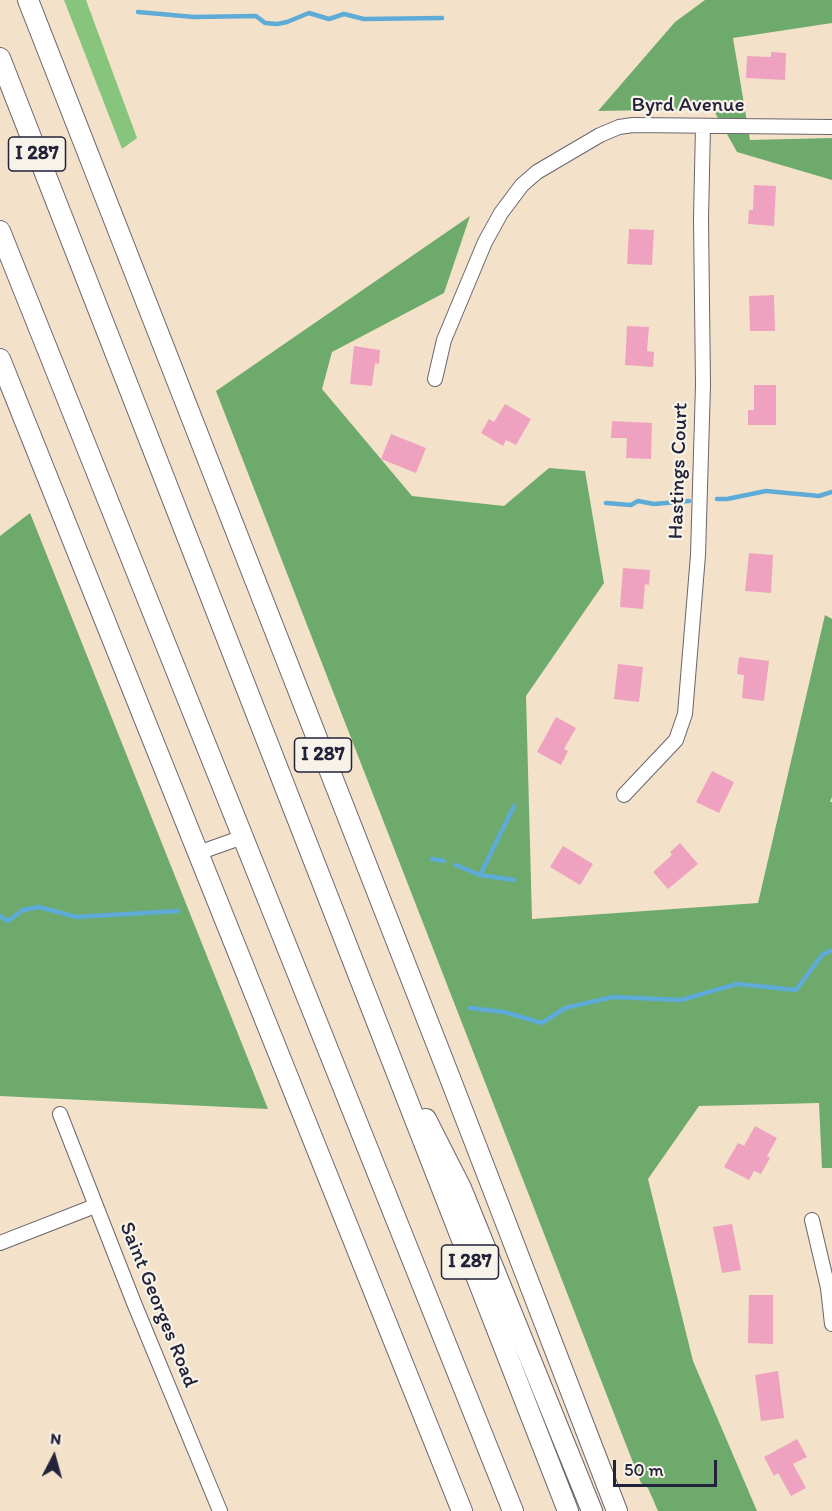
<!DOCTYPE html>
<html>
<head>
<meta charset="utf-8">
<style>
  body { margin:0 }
  #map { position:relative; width:832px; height:1511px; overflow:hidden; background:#f3e2c9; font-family:Itim,sans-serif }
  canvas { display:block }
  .north { position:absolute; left:24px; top:1427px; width:60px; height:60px; -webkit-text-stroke:4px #f7f3e8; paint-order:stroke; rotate:6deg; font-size:16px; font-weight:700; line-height:24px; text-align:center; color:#22223b }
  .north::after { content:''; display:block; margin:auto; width:21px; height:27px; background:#22223b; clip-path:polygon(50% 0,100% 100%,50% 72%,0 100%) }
  .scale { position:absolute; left:613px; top:1460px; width:104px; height:27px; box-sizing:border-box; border:3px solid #22223b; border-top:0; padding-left:8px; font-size:18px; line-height:21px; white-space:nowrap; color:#22223b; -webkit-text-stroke:4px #f7f3e8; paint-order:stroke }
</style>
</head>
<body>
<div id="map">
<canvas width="832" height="1511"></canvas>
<div class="north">N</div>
<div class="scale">50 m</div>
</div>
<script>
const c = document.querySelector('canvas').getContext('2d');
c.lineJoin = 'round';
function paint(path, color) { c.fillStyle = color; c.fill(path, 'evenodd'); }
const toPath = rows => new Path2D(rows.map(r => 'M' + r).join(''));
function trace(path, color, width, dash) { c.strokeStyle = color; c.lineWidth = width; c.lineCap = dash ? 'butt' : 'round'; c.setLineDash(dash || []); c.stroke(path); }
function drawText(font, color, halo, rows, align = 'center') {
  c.font = font + ' Itim,sans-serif'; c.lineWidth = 4.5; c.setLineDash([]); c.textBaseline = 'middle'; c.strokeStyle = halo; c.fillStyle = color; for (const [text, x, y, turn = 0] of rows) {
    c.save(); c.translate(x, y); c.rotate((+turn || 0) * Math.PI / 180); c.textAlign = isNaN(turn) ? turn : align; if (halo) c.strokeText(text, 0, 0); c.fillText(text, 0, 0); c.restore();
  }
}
paint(toPath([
  [64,0,86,0,137,138,122,149]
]), '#87c57c');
paint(toPath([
  [705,0,832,0,832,23,733,38,750,140,832,138,832,180,737,152,713,109,598,111,675,22],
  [470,216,444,293,332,352,322,389,412,496,504,506,549,468,585,471,604,583,526,696,532,919,758,903,825,615,832,619,832,797,830,802,832,802,832,1168,822,1168,819,1103,699,1106,648,1179,693,1361,757,1511,658,1511,648,1488,641,1483,216,391],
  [30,513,268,1109,0,1096,0,536]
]), '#6daa6c');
trace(toPath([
  [138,12,194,17,256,16,265,23,277,24,287,22,309,13,329,19,344,14,364,19,442,18],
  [717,499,727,499,766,491,819,496,832,492],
  [606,503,631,505,638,501,654,504,689,501],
  [432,859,444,861],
  [456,865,480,875,514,880],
  [480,875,514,806],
  [0,916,8,921,23,910,39,907,76,917,178,911],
  [470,1008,504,1012,542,1023,565,1008,613,997,681,1000,737,984,796,990,822,955,832,950]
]), '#5fabd8', 4.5);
paint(toPath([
  [771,52,786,53,785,80,746,78,747,56,771,57],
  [754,185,776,186,774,226,748,224,749,210,753,210],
  [629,229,654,230,652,265,627,264],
  [774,295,775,331,750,331,749,296],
  [627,326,649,327,647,351,654,352,653,367,625,365],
  [354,346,380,350,379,364,375,363,372,386,350,384],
  [754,385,776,385,776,425,748,425,748,410,754,410],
  [505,404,531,419,516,445,506,440,503,446,481,433,489,419,494,422],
  [612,421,652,423,651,459,626,458,627,438,611,438],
  [391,434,426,448,416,473,381,459],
  [749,553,773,555,771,593,745,591],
  [623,568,650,570,649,585,645,584,643,609,620,607],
  [739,657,769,661,764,701,742,698,744,675,737,674],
  [618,664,643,667,639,702,614,699],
  [556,717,576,728,564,749,568,751,561,765,537,752],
  [712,771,734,782,719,813,696,802],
  [680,843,698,864,668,889,653,872,672,855,670,852],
  [563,846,593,864,580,885,550,867],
  [755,1126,777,1138,767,1156,770,1158,761,1174,754,1171,749,1180,724,1167,738,1143,744,1146],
  [732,1224,741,1270,722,1273,713,1227],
  [749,1295,773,1295,773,1344,748,1343],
  [778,1371,784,1418,761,1421,755,1375],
  [797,1439,807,1457,793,1464,806,1488,791,1496,778,1473,774,1476,764,1457]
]), '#efa2c0');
const minor = toPath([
  [435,379,444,340,485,242,501,213,522,185,537,172,600,135,619,127,633,125,832,127],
  [624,795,676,740,685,714,698,555,703,385,701,219,703,126],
  [198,853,243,837],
  [60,1114,134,1303,220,1511],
  [812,1220,828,1288,832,1324],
  [0,1243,95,1206]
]);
const highway = toPath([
  [28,0,450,1078,617,1511],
  [0,58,568,1511],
  [0,231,513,1511],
  [0,359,462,1511],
  [426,1119,461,1188,592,1511]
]);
trace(minor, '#6b656d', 16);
trace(highway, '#6b656d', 22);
trace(minor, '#fff', 14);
trace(highway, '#fff', 20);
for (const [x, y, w] of [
  [37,154,57],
  [323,755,57],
  [470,1262,57]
]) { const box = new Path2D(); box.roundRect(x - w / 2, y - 17, w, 34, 4.5); c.fillStyle = '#f7f3e8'; c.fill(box); trace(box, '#22223b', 1.5); }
drawText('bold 20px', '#22223b', null, [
  ["I 287",37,154],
  ["I 287",323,755],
  ["I 287",470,1262]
]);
drawText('21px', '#22223b', '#f7f3e8', [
  ["Byrd Avenue",688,106],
  ["Hastings Court",679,471,-88],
  ["Saint Georges Road",158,1305,68]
]);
</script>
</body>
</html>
